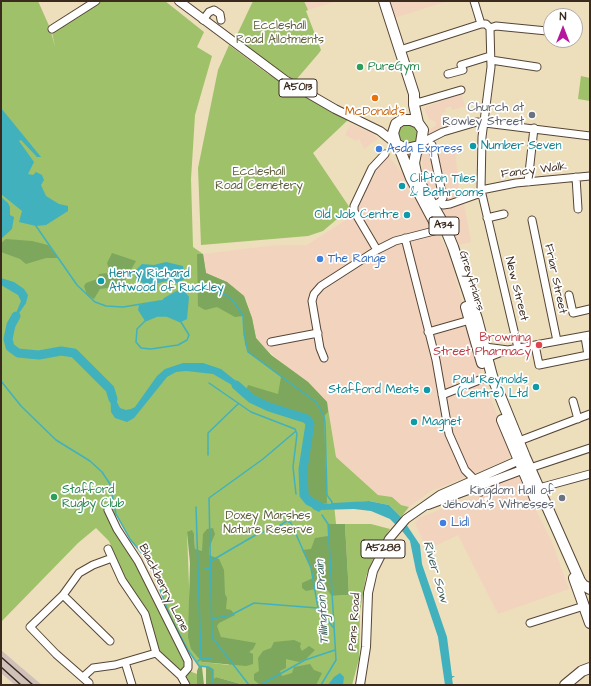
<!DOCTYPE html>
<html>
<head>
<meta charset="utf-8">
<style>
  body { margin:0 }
  #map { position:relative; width:591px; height:686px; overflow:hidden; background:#eddebc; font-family:"Architects Daughter",sans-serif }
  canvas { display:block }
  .frame { position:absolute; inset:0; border:2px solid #3b2a1e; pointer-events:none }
  .north { position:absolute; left:543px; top:8px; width:40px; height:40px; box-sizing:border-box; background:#fff; border:1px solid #b1aaa5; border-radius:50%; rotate:0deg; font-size:11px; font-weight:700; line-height:16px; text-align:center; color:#3b2a1e }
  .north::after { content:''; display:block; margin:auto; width:14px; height:18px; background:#b5179e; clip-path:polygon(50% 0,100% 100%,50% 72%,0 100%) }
</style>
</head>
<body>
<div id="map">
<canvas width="591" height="686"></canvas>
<div class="frame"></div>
<div class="north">N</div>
</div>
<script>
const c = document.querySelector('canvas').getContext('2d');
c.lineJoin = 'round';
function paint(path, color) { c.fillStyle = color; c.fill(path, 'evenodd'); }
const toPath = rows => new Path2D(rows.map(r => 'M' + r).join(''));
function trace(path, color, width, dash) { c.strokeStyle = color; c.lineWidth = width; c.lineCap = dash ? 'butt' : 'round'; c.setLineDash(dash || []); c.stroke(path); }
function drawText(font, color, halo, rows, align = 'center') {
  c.font = font + ' "Architects Daughter",sans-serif'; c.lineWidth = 3.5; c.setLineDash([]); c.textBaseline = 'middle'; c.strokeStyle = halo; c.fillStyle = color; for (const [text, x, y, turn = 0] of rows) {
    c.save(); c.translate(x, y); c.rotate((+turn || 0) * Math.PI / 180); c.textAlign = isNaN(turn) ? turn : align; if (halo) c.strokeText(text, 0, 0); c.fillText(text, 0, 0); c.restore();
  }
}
paint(toPath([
  [304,1,338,1,308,10],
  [389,1,448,1,394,18],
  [461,93,465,106,452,110,451,106,445,108,446,112,442,113,444,129,428,135,430,129,436,125,436,122,429,119,424,108],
  [351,124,373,134,378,139,364,149,359,138,357,141,345,135],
  [434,144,438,154,455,150,460,198,464,203,471,242,454,246,421,178,423,172,422,154],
  [387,154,410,182,449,254,483,377,512,455,508,460,431,491,409,507,401,505,392,497,378,495,336,457,327,402,262,345,256,338,247,301,222,279,206,273,203,254,276,245,307,245,358,212,356,208,369,178,373,180,376,174,373,172],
  [513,474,519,477,522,482,552,542,569,589,498,614,458,535,427,550,415,523,419,518,478,494,488,483]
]), '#f2d4be');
paint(toPath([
  [1,650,16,663,42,685,15,685,1,673]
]), '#cfc0ba');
paint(toPath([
  [1,1,38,1,50,28,55,47,52,32,98,1,165,1,204,32,197,47,212,56,195,115,191,179,193,247,203,254,206,273,227,282,244,296,252,318,256,338,271,355,308,382,327,402,336,457,378,495,392,497,401,505,409,507,401,517,389,505,369,501,334,504,336,524,332,596,349,595,345,524,371,524,390,529,378,547,366,576,360,612,359,659,352,685,244,685,216,677,213,679,208,667,199,666,188,649,170,616,150,563,130,539,116,515,110,519,133,559,184,658,187,666,183,671,179,671,164,657,158,649,149,616,125,579,109,541,96,528,78,543,1,622],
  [187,532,194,534,195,549,223,651,229,665,202,662,190,613],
  [253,1,304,1,308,10,306,11,321,50,319,53,295,81,235,39],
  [229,45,268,74,349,119,313,153,350,208,323,231,308,236,201,245,198,168,218,70],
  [581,76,590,78,590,101,578,99],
  [404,123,416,125,420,138,414,145,401,145,397,129],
  [189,671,197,674,197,685,191,685,186,676]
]), '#9ec16a');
paint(toPath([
  [6,239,32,241,48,245,58,258,46,258,26,264,20,259,1,252,1,243],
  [112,253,136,261,122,286,100,289,94,299,87,295,84,286,86,283,97,279,99,274,107,273,109,270,107,263],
  [197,254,203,254,206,273,227,282,244,296,252,318,256,338,271,355,308,382,327,402,328,412,324,416,327,503,322,503,316,500,309,501,304,495,303,469,310,424,307,419,269,407,245,393,248,385,278,394,281,377,248,352,245,344,243,316,235,317,217,307,205,310,198,306],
  [328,524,345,524,349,595,332,596,325,587,306,591,302,588,302,583,313,578,311,568,302,550,311,549,315,538,328,536],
  [213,528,215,534,209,548,209,555,219,559,224,570,225,594,227,598,226,609,231,610,235,615,219,623,217,626,221,637,256,643,253,649,249,652,253,654,253,664,246,666,202,662,191,649,188,637,190,563,187,532,192,530,194,534,195,549,202,551,203,534,207,529],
  [294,640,301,643,300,647,302,651,309,646,315,650,306,659,299,662,286,659,286,668,280,671,282,676,292,673,294,667,310,664,314,670,322,673,316,685,260,685,254,680,254,674,259,671,258,658,263,651,271,648,274,642],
  [199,666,202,667,204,685,197,685,197,671],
  [206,667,212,668,213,670,213,679,216,677,244,685,206,685]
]), '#7ea75e');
paint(toPath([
  [1,108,41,157,37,157,21,140,19,141,34,162,28,174,33,175,36,172,42,175,44,180,41,185,46,196,59,204,68,206,68,211,46,225,36,226,19,222,22,211,1,194],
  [1,197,8,203,10,207,10,215,14,217,12,229,1,239,2,222],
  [166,262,183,266,185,279,177,283,167,281,150,285,137,281,134,272,142,264,154,265],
  [1,278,14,282,24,289,28,295,26,303,11,325,21,301,18,295,1,285],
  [183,289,189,297,187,319,181,322,167,316,157,316,145,321,138,310,139,305,162,300],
  [183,363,203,363,221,369,236,381,244,392,213,374,186,371,176,372,167,377,134,418,127,422,115,418,111,412,110,389,120,408,126,410,131,409,135,407,157,376,165,369],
  [316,500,322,503,331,504,331,501,333,503,369,501,389,505,402,518,420,545,422,564,447,637,452,676,455,676,452,678,453,685,445,685,438,637,416,571,410,541,403,532,390,519,371,511,354,509,321,510,319,512,313,509,309,501],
  [340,673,344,677,343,685,328,685,334,677]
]), '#42b1be');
trace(toPath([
  [36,226,77,285,95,302,106,306,123,307,160,301],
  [199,287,208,288,226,295,234,302,243,316,244,334,248,352,316,402,324,416,325,422,327,495,332,502],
  [183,289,192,287],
  [164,299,178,291],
  [157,316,167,316,181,322,189,335,187,340,178,345,151,349,141,348,136,342,137,329,145,321,157,316],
  [1,381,21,406,56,440,90,461,102,472,110,484,116,514,130,539,150,563,170,616,188,650,199,666,208,667,213,670,213,685],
  [209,383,251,412,295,429,297,434,293,467,296,494],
  [208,455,208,433,238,404],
  [196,507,201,659,198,661],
  [211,561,259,533,274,529,287,521,291,523,311,568,318,608],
  [205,568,211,569],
  [212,619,231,615,254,603,318,608,333,627],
  [201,659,212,658],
  [249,685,212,637,209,498,263,459,296,431],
  [260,685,305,660,335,650],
  [321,685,336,660,328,524,322,515]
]), '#42b1be', 1.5);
trace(toPath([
  [16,316,11,325,8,339,10,347,18,353,39,355,61,351,74,353,110,389,113,399],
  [236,385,252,399,269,407,307,419,310,424,303,469,304,495,309,501,319,506]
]), '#42b1be', 9);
const minor = toPath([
  [474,1,481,24],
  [203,20,209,12,214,10,220,14,221,20],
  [490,28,491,67,482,137,481,190,518,348],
  [490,28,496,26,547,31],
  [52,29,96,1],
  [400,50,481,24,486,24,490,28],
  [491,60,537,67],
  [448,74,463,70,461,65,490,56],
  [414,101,420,102,461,90],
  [421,143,443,132,477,122,590,136],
  [432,145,443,198,440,202],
  [576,177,578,209],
  [528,182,534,128],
  [481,190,516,183,590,176],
  [436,204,440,202,443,205,450,204,481,193],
  [487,218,504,214],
  [532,220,557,341],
  [405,238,436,360,449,434,465,470,474,479,481,492],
  [377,250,354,211,354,206,372,168,385,154],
  [569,295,573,313,590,309],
  [428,332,470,320],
  [271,342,318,333],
  [535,345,539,365,588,355,585,337],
  [485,347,508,350,590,335],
  [324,358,320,348,312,301,314,294,321,286,377,250,395,241,434,231,438,229],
  [484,359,507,350],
  [442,395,487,377],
  [573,401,578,419],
  [519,441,590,414],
  [530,468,590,448],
  [539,488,590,474],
  [108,510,117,529,138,561,188,661,188,668,181,676],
  [108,549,122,580,145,614,156,653,181,676,186,685],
  [63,595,110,641],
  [530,623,584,606],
  [125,662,132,685],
  [83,677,93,668,115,665,156,653],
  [89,683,56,654,30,627,63,595,79,573,93,565,112,558]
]);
const major = toPath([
  [179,1,285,80,335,109,380,131,394,142],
  [428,505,527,468],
  [360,685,366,647,368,593,373,571,389,539,406,519,440,495,524,458]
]);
const highway = toPath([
  [384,1,414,94,414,105,418,123],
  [419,146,406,149,396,144,393,133,396,124,402,120,411,120,418,123,423,130,421,143,416,153,414,163,417,178,444,225,453,247,477,319,492,376,525,457,580,581,583,585,590,589],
  [399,147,411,178,438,229],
  [466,307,482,363],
  [502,420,537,503],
  [574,578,590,623],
  [565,685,582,671,590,668]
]);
trace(minor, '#564536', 9);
trace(major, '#564536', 10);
trace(highway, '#564536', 12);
trace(minor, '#fff', 7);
trace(major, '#fff', 8);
trace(highway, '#fff', 10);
trace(toPath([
  [1,657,33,685],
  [1,667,21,685]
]), '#3b2a1e', 1.5);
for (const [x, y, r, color] of [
  [360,67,4,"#2e9e5b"],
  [375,98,4,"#e8710a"],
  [532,115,4,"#6b7280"],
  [473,146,4,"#0f9aa8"],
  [379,149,4,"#3f7fe0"],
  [402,186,4,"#0f9aa8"],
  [407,215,4,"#0f9aa8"],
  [320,259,4,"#3f7fe0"],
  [101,281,4,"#0f9aa8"],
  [539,345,4,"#e0444e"],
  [536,387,4,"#0f9aa8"],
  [427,390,4,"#0f9aa8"],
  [414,422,4,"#0f9aa8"],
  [54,497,4,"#2e9e5b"],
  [562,498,4,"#6b7280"],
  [443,523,4,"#3f7fe0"]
]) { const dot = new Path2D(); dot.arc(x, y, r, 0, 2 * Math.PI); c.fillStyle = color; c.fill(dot); trace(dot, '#fff', 1.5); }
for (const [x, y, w] of [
  [298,88,38],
  [444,226,30],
  [383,549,44]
]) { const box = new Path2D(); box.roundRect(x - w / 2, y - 9, w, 18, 3); c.fillStyle = '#fff'; c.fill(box); trace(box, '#3b2a1e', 1); }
drawText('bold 11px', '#3b2a1e', null, [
  ["A5013",298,88],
  ["A34",444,226],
  ["A5288",383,549]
]);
drawText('12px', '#5e5f39', '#fff', [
  ["Eccleshall",280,26],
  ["Road Allotments",280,40],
  ["Eccleshall",259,172],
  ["Road Cemetery",259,186],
  ["Doxey Marshes",268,516],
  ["Nature Reserve",268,530]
]);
drawText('12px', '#27864d', '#fff', [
  ["PureGym",368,67],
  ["Stafford",62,490],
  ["Rugby Club",62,504]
], 'left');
drawText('12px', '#5b616d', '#fff', [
  ["Church at",524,108],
  ["Rowley Street",524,122],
  ["Kingdom Hall of",554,491],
  ["Jehovah's Witnesses",554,505]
], 'right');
drawText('12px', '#c56008', '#fff', [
  ["McDonald's",375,112]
]);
drawText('12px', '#0d838f', '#fff', [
  ["Number Seven",481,146],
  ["Clifton Tiles",410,179],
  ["& Bathrooms",410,193],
  ["Old Job Centre",399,215,"right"],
  ["Henry Richard",109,274],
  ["Attwood of Ruckley",109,288],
  ["Paul Reynolds",528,380,"right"],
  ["(Centre) Ltd",528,394,"right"],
  ["Stafford Meats",419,390,"right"],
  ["Magnet",422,422]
], 'left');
drawText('12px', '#366cbe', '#fff', [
  ["Asda Express",387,149],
  ["The Range",328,259],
  ["Lidl",451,523]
], 'left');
drawText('12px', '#3b2a1e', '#fff', [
  ["Fancy Walk",534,171,-7],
  ["Friar Street",555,279,78],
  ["Greyfriars",471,281,73],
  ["New Street",516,289,76],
  ["Blackberry Lane",163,588,63],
  ["Pans Road",355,622,-86]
]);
drawText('12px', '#be3a42', '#fff', [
  ["Browning",531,338],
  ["Street Pharmacy",531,352]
], 'right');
drawText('italic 13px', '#3e605e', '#fff', [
  ["River Sow",435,572,74],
  ["Tillington Drain",323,602,-93]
]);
</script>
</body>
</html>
